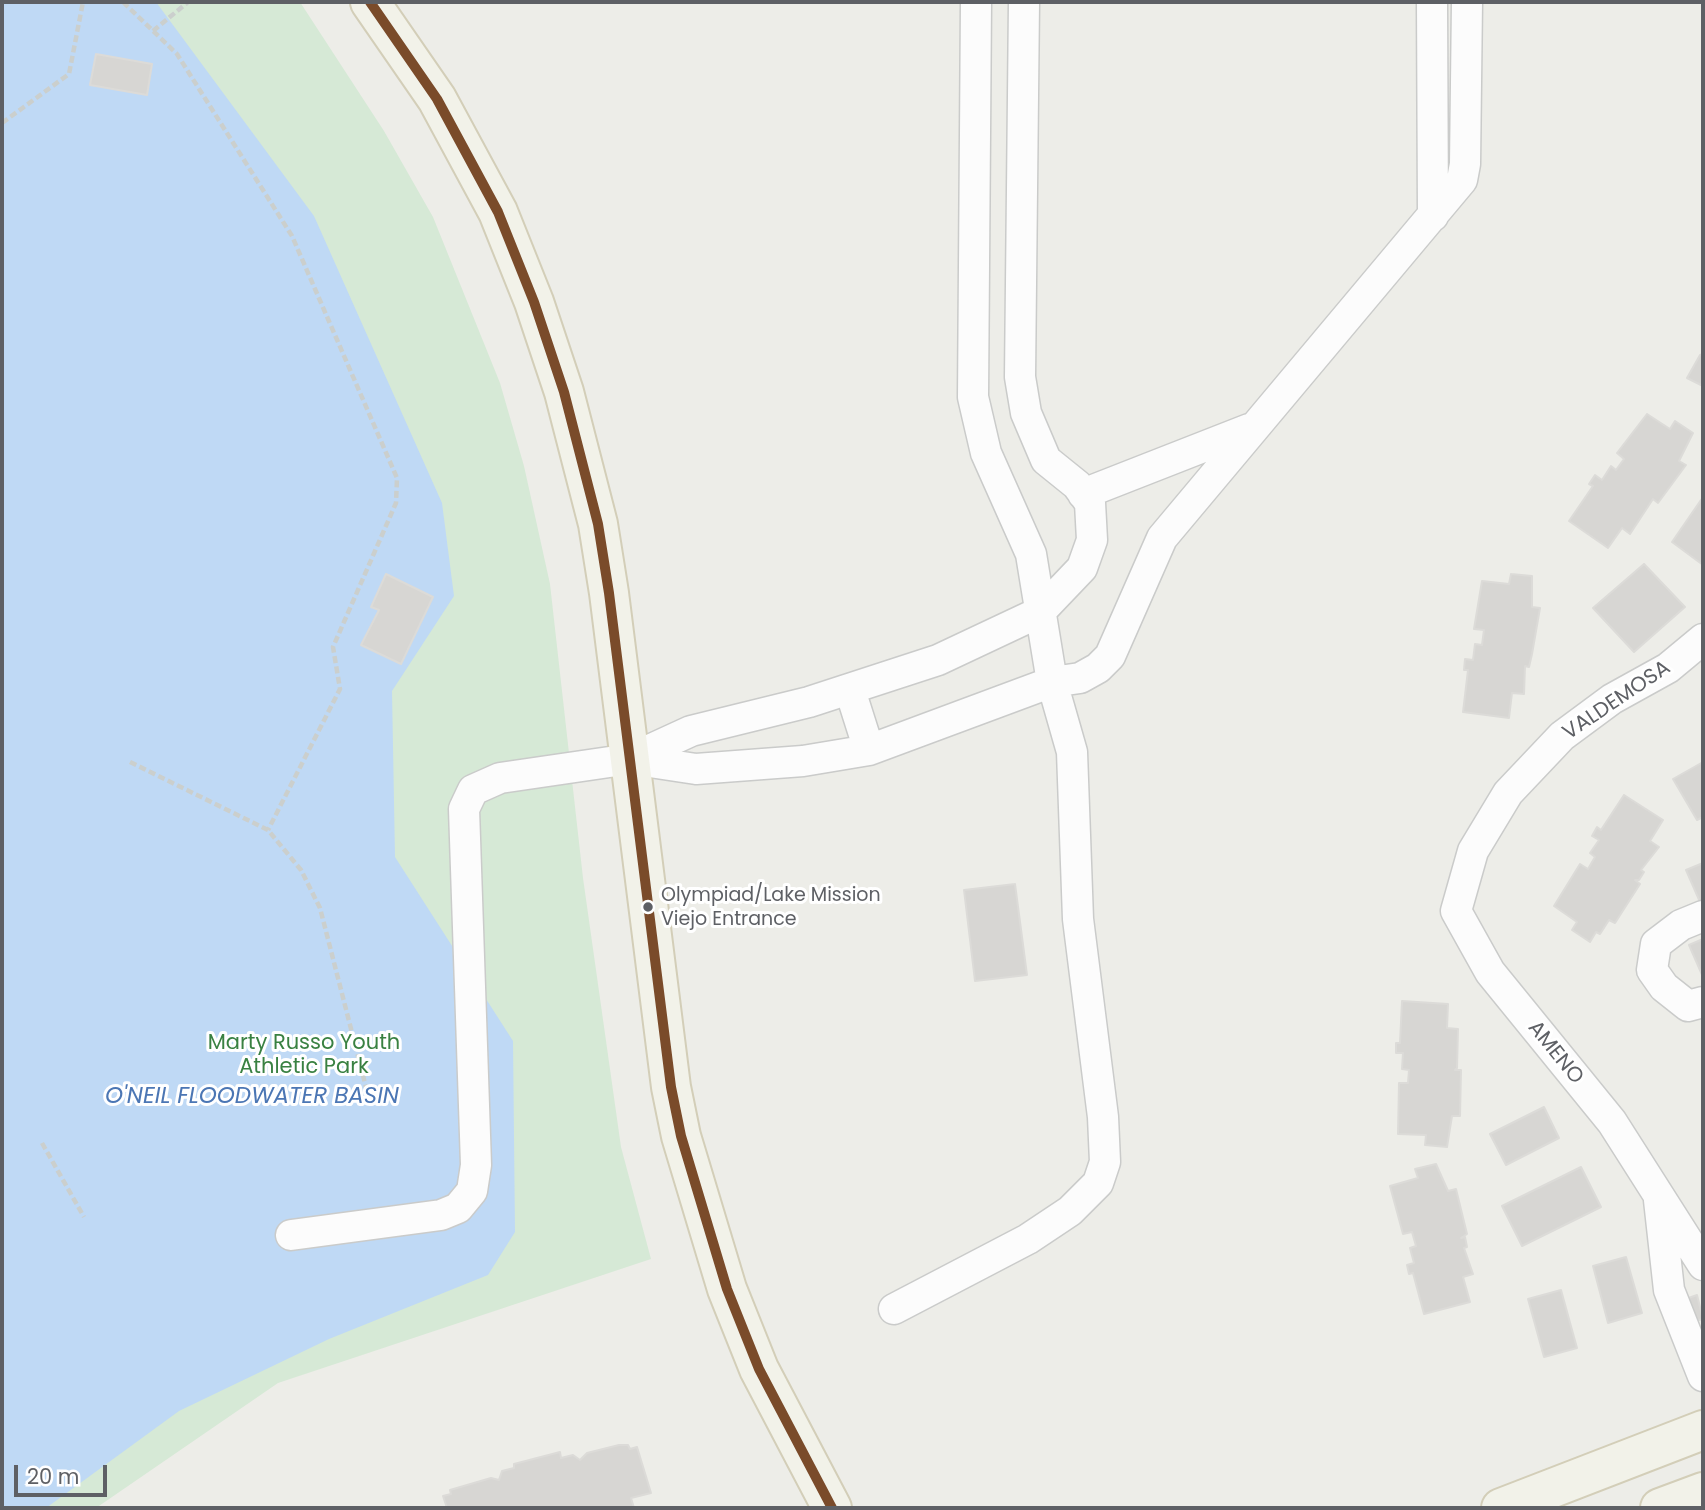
<!DOCTYPE html>
<html>
<head>
<meta charset="utf-8">
<style>
  body { margin:0 }
  #map { position:relative; width:1705px; height:1510px; overflow:hidden; background:#edede8; font-family:Poppins,sans-serif }
  canvas { display:block }
  .frame { position:absolute; inset:0; border:4px solid #5e6065; pointer-events:none }
  .scale { position:absolute; left:14px; top:1465px; width:93px; height:32px; box-sizing:border-box; border:4px solid #5e6065; border-top:0; padding-left:9px; font-size:21px; line-height:24px; white-space:nowrap; color:#5e6065; -webkit-text-stroke:5px #fff; paint-order:stroke }
</style>
</head>
<body>
<div id="map">
<canvas width="1705" height="1510"></canvas>
<div class="frame"></div>
<div class="scale">20 m</div>
</div>
<script>
const c = document.querySelector('canvas').getContext('2d');
c.lineJoin = 'round';
function paint(path, color) { c.fillStyle = color; c.fill(path, 'evenodd'); }
const toPath = rows => new Path2D(rows.map(r => 'M' + r).join(''));
function trace(path, color, width, dash) { c.strokeStyle = color; c.lineWidth = width; c.lineCap = dash ? 'butt' : 'round'; c.setLineDash(dash || []); c.stroke(path); }
function drawText(font, color, halo, rows, align = 'center') {
  c.font = font + ' Poppins,sans-serif'; c.lineWidth = 6; c.setLineDash([]); c.textBaseline = 'middle'; c.strokeStyle = halo; c.fillStyle = color; for (const [text, x, y, turn = 0] of rows) {
    c.save(); c.translate(x, y); c.rotate((+turn || 0) * Math.PI / 180); c.textAlign = isNaN(turn) ? turn : align; if (halo) c.strokeText(text, 0, 0); c.fillText(text, 0, 0); c.restore();
  }
}
paint(toPath([
  [2,2,300,2,384,131,433,217,500,383,524,466,550,584,583,878,621,1147,651,1259,278,1383,96,1508,2,1508]
]), '#d6e9d6');
paint(toPath([
  [2,2,156,2,314,216,442,503,454,596,392,691,395,857,513,1041,515,1232,488,1275,329,1339,179,1411,46,1508,2,1508]
]), '#bfd9f5');
const building = toPath([
  [96,54,152,64,147,95,90,85,96,54],
  [1703,354,1703,386,1687,378,1700,355,1703,354],
  [1647,414,1670,429,1675,421,1693,433,1679,461,1686,465,1658,503,1653,499,1630,534,1622,528,1608,548,1569,521,1593,486,1589,484,1595,475,1602,480,1611,466,1616,470,1624,459,1617,453,1647,414],
  [1703,497,1703,565,1672,542,1703,497],
  [1644,564,1685,607,1634,652,1593,608,1644,564],
  [386,574,433,597,401,664,361,645,379,610,371,607,386,574],
  [1511,574,1532,576,1532,607,1540,608,1532,654,1529,667,1525,666,1524,694,1512,693,1509,718,1463,712,1468,670,1464,670,1465,659,1473,660,1475,644,1482,645,1484,630,1474,629,1482,581,1509,584,1511,574],
  [1703,762,1703,817,1697,820,1673,779,1703,762],
  [1624,795,1663,820,1650,841,1659,847,1641,870,1644,872,1639,880,1635,880,1640,884,1615,923,1609,920,1600,934,1596,932,1590,942,1572,930,1577,922,1554,906,1580,864,1588,869,1595,857,1590,853,1599,840,1592,836,1597,827,1601,830,1624,795],
  [1703,863,1703,901,1700,902,1686,870,1703,863],
  [1015,884,1027,975,975,981,964,890,1015,884],
  [1703,939,1703,977,1689,945,1703,939],
  [1402,1001,1448,1004,1447,1028,1458,1029,1457,1068,1455,1070,1461,1070,1460,1116,1452,1116,1447,1147,1425,1145,1426,1135,1398,1134,1399,1083,1408,1083,1409,1070,1402,1069,1403,1053,1396,1053,1396,1043,1400,1043,1402,1001],
  [1544,1107,1559,1138,1506,1165,1490,1134,1544,1107],
  [1436,1164,1448,1191,1456,1189,1467,1234,1461,1238,1465,1237,1467,1247,1464,1248,1473,1274,1463,1277,1470,1302,1424,1314,1413,1273,1409,1274,1407,1265,1414,1263,1410,1248,1416,1246,1412,1232,1403,1234,1390,1186,1418,1178,1415,1169,1436,1164],
  [1581,1167,1601,1207,1522,1246,1502,1206,1581,1167],
  [1626,1257,1642,1313,1608,1323,1593,1266,1626,1257],
  [1561,1290,1577,1348,1544,1357,1528,1299,1561,1290],
  [1697,1295,1703,1319,1691,1322,1683,1300,1697,1295],
  [619,1445,628,1445,630,1449,637,1447,651,1493,631,1498,634,1508,447,1508,443,1496,451,1494,450,1490,491,1478,499,1480,502,1471,514,1468,514,1464,560,1452,561,1458,573,1455,580,1460,587,1453,619,1445]
]);
paint(building, '#d7d6d3');
trace(building, '#dcdbd8', 2);
const minor = toPath([
  [1432,2,1433,216],
  [1083,494,1249,429],
  [1703,639,1668,668,1612,699,1562,736,1508,793,1473,851,1456,911,1490,972,1612,1122,1703,1265],
  [850,690,869,750],
  [630,759,696,769,803,761,869,750,1052,682,1080,678,1098,668,1110,656,1162,538,1462,180,1465,164,1467,2],
  [1703,916,1681,925,1656,944,1652,970,1664,987,1688,1006,1703,1002],
  [1659,1200,1669,1290,1703,1376],
  [291,1235,441,1215,458,1208,472,1191,476,1165,464,809,473,790,500,778,630,759,691,731,809,702,938,660,1040,612,1082,568,1092,540,1090,503,1077,485,1046,460,1026,413,1020,377,1024,2],
  [894,1309,1028,1239,1070,1211,1098,1183,1105,1162,1103,1117,1078,919,1072,752,1052,682,1031,554,986,453,973,397,976,2]
]);
const major = toPath([
  [370,2,437,99,498,212,534,302,564,392,598,524,609,593,671,1087,681,1136,727,1289,759,1369,832,1508],
  [1501,1508,1703,1430],
  [1660,1508,1703,1492]
]);
trace(minor, '#cacbca', 33);
trace(major, '#d3ceb8', 42);
trace(toPath([
  [123,2,177,54,292,236,397,478,396,503,333,647,340,689,268,830],
  [153,31,188,2],
  [2,123,69,74,83,2],
  [130,762,268,830,301,870,320,908,368,1095],
  [42,1143,84,1217]
]), '#cbcfcd', 4.5, [7, 3.5]);
trace(minor, '#fcfcfc', 30);
trace(major, '#f2f2e9', 38);
trace(toPath([
  [370,2,437,99,498,212,534,302,564,392,598,524,609,593,671,1087,681,1136,727,1289,759,1369,832,1508]
]), '#7a4b2a', 10);
for (const [x, y, r, color] of [
  [648,907,6,"#5e6065"]
]) { const dot = new Path2D(); dot.arc(x, y, r, 0, 2 * Math.PI); c.fillStyle = color; c.fill(dot); trace(dot, '#fff', 2.5); }
drawText('19px', '#5e6065', '#fff', [
  ["Olympiad/Lake Mission",661,896],
  ["Viejo Entrance",661,920]
], 'left');
drawText('21px', '#5e6065', '#fff', [
  ["VALDEMOSA",1617,701,-34],
  ["AMENO",1555,1053,51]
]);
drawText('21px', '#398142', '#fff', [
  ["Marty Russo Youth",304,1044],
  ["Athletic Park",304,1068]
]);
drawText('italic 23px', '#4b76b4', '#fff', [
  ["O'NEIL FLOODWATER BASIN",252,1097]
]);
</script>
</body>
</html>
